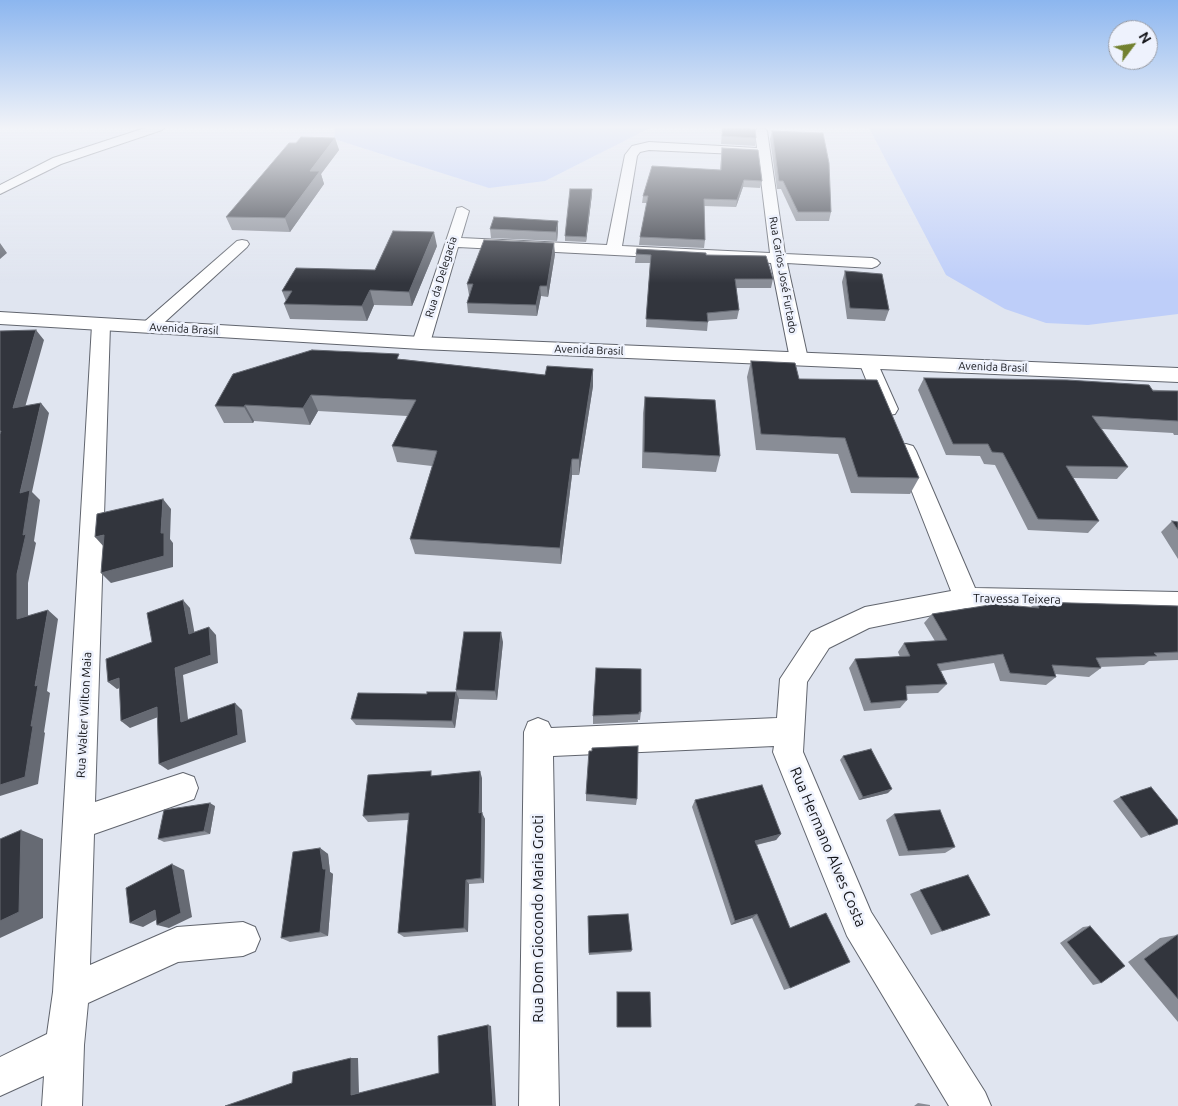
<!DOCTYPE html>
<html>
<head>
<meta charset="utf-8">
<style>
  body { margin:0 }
  #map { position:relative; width:1178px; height:1106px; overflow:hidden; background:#e0e5f0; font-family:Ubuntu,sans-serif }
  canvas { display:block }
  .north { position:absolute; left:1108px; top:20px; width:50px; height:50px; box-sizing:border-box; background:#eef2fd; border:1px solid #979aa2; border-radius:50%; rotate:59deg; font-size:14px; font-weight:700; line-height:20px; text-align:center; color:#141519 }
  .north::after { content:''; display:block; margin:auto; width:18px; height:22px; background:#728130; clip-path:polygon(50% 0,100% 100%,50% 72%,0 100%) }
</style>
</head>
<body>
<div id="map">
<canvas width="1178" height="1106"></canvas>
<div class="north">N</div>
</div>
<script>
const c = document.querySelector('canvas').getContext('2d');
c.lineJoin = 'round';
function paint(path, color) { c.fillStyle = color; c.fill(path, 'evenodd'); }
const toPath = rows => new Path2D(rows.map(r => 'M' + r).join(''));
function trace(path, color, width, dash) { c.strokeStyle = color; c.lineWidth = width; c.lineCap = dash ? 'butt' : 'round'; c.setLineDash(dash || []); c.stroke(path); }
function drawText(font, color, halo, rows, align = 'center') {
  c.font = font + ' Ubuntu,sans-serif'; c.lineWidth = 5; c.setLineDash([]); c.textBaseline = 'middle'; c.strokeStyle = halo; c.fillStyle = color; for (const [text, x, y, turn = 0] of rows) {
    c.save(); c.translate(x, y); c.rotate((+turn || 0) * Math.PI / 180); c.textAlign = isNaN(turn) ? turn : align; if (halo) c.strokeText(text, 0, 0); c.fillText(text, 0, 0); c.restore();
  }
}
paint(toPath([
  [335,128,650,128,545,181,489,188,334,139],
  [869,128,1178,128,1178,314,1088,325,1046,323,1005,309,946,275]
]), '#becef9');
const minor = toPath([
  [145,128,164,128,162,130,61,164,0,194,0,185,53,158,145,128],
  [758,128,765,129,767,131,785,254,872,258,877,260,880,263,877,266,872,268,787,263,808,359,805,363,799,364,793,363,790,359,771,263,458,247,430,343,427,347,421,348,415,347,412,343,457,208,462,207,469,211,461,238,607,245,625,155,632,146,649,142,757,148,755,131,758,128],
  [649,150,758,155,770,253,622,246,637,156,640,152,649,150],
  [242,240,247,241,249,244,247,247,155,331,149,332,143,331,140,327,143,323,237,241,242,240],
  [101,320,107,321,110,325,95,802,183,773,194,777,198,788,194,799,94,834,90,965,177,927,243,922,255,927,260,939,255,951,243,956,178,962,88,1003,84,1045,82,1106,42,1106,44,1076,0,1096,0,1057,47,1034,53,992,92,325,95,321,101,320],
  [868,356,874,358,877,362,898,409,895,414,888,415,881,414,878,409,859,362,862,358,868,356],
  [906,444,913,446,916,451,975,588,1178,592,1178,614,967,608,869,628,829,648,807,682,803,752,871,912,985,1092,991,1106,949,1106,847,936,773,752,774,746,553,756,559,1106,519,1106,524,732,528,722,538,718,548,722,551,728,777,718,780,679,811,632,865,607,951,591,896,451,899,446,906,444]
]);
const tertiary = toPath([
  [0,312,421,337,1178,368,1178,382,421,349,0,324,0,312]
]);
trace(minor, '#61656e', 2);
trace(tertiary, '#61656e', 2);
paint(minor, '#fff');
paint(tertiary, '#fff');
paint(toPath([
  [722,128,750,128,756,138,755,146,721,144],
  [772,131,831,212,829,221,796,221,781,189,777,189,770,139],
  [335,138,339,150,321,174,324,184,290,232,232,230,226,217,296,143],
  [722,148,762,181,760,188,743,187,736,207,704,206,705,240,704,248,639,245,640,237,647,203,642,203,643,196,720,170],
  [592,194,586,242,565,241,565,236],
  [490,229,558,230,557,241,491,238],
  [437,246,412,306,374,305,367,321,290,319,284,304,286,301,282,291,375,270],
  [555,254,548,297,541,296,537,316,468,313,467,303,470,295,469,295,467,284],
  [636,254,706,255,773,279,771,288,736,288,739,310,737,319,708,321,707,331,646,327,650,263,635,263],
  [845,271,889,310,885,321,847,319,842,282],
  [401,359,545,375,593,369,593,386,579,475,572,475,561,564,415,554,410,539,432,466,397,462,392,446,407,416,318,411,310,425,254,421,253,423,224,423,215,406],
  [751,361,799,379,919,478,910,494,851,493,838,454,756,450,747,377],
  [924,378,1178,391,1178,435,1174,435,1173,433,1102,429,1128,467,1117,479,1073,478,1099,521,1088,533,1028,530,995,465,984,464,980,456,946,455,918,390],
  [645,397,720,456,716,472,642,468,643,413],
  [1172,521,1178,522,1178,559,1161,532],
  [1036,602,1178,606,1178,660,1149,661,1144,665,1100,667,1101,668,1089,677,1055,674,1056,677,1046,685,1000,681,994,663,941,671,947,684,938,693,907,694,907,700,900,708,864,711,849,668,855,659,900,657,898,652,904,643,935,641,924,623,932,614,1031,607],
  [503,642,497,700,459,699,455,728,356,725,351,719,427,694,456,692,456,690],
  [641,712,640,720,638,720,638,722,593,724,593,716],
  [843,756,888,793,859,800,840,760],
  [434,776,482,778,482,813,485,819,484,883,469,884,468,932,404,937,398,933,408,820,368,822,363,816],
  [586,794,637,799,636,805,586,801],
  [1120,797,1178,824,1141,838,1113,801],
  [695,800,781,834,776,840,757,845,790,988,784,990,752,918,731,925,692,807],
  [215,806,210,834,164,842,158,839],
  [894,814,955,847,945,853,899,856,886,820],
  [320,848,328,854,330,872,333,874,328,936,290,942,281,938],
  [920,890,990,915,931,935,910,894],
  [588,916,632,950,631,952,589,955],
  [1090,926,1101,983,1093,985,1060,943,1083,927],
  [1177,935,1178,935,1178,1022,1128,962,1160,938],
  [918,1103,930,1105,930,1106,914,1106]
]), '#898d96');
paint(toPath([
  [335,138,339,150,321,174,324,184,290,232,285,218,310,171],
  [744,180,743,187,736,207,737,200],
  [592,189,592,194,586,242,586,237],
  [558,221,558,230,557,241,556,232],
  [434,232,437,246,412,306,409,292],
  [0,243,7,253,0,259],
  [554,243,555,254,548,297,547,286],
  [540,286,541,296,537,316,536,305],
  [370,290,374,305,367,321,362,306],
  [36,330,44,340,22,418,13,408],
  [593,369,593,386,579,475,579,459],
  [311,395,318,411,310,425,303,408],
  [41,403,49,413,32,492,40,500,34,541,36,543,28,583,28,627,17,619,17,574,23,535,20,493],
  [245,405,254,421,253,423,244,407],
  [572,459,572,475,561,564,560,548],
  [163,499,171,509,170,539,173,543,173,567,111,583,101,573,161,533],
  [104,535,105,548,95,537],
  [183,600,190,608,196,641,189,634],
  [48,610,58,619,47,691,50,693,44,732,45,733,38,784,0,796,0,785,31,726,35,686],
  [209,627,216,635,218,663,183,675,189,728,181,722,175,668],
  [501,632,503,642,497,700,495,691],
  [119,678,128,685,117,689,108,682],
  [456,692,459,699,455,728,452,721],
  [235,703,242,710,246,742,168,770,159,764],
  [157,707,166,714,130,728,121,721],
  [480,771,482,778,482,813,485,819,484,883,481,878,479,813],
  [892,789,888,793,859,800,863,797],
  [210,803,215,806,210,834,204,831],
  [21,830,43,839,43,918,0,938,0,921],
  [781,834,776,840,750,846,755,841],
  [320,848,328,854,330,872,333,874,328,936,320,932,323,869],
  [172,864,184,870,192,917,169,928,157,925],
  [466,880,469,884,468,932,464,928],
  [155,910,167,914,143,927,130,923],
  [757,914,752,918,731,925,735,921],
  [488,1025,491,1026,496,1106,493,1106],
  [351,1058,358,1058,359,1093,351,1095]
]), '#666a73');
const building = toPath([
  [723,128,750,128,750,129,755,129,756,138,722,136,723,128],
  [772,131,823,133,829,163,831,212,798,212,783,181,779,181,772,131],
  [301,137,335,138,310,171,320,171,285,218,226,217,289,143,296,143,301,137],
  [722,148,758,150,762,181,744,180,737,200,704,199,705,240,640,237,648,196,643,196,652,166,721,170,722,148],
  [570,189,592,189,586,237,565,236,570,189],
  [494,217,558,221,556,232,490,229,494,217],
  [393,231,434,232,409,292,370,290,362,306,284,304,292,291,282,291,296,268,375,270,393,231],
  [484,240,554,243,547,286,540,286,536,305,467,303,473,284,467,284,484,240],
  [637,249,706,253,706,255,766,256,773,279,735,279,739,310,707,313,708,322,646,319,651,255,636,254,637,249],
  [845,271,882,274,889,310,850,308,845,271],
  [36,330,13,408,41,403,20,493,30,490,23,535,26,534,17,574,17,619,48,610,35,686,38,685,31,726,33,726,25,777,0,785,0,434,1,431,0,431,0,331,36,330],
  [312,350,399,354,397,359,545,375,547,366,593,369,579,459,572,459,560,548,410,539,437,451,392,446,416,400,311,395,303,408,245,405,244,407,215,406,233,374,312,350],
  [751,361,795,363,799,379,877,380,919,478,858,477,845,438,761,434,751,361],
  [924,378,1067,380,1149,385,1153,391,1178,391,1178,421,1092,416,1128,467,1066,466,1099,521,1038,519,1003,453,992,452,988,444,953,444,924,378],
  [645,397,715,400,720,456,644,452,645,397],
  [163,499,161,533,164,533,164,556,101,573,104,535,95,537,97,514,163,499],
  [1172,521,1178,522,1178,530,1172,521],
  [183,600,189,634,209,627,211,655,175,668,181,722,235,703,238,735,159,764,157,707,121,721,119,678,108,682,106,659,152,642,147,613,183,600],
  [1036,602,1178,606,1178,652,1154,653,1157,656,1096,658,1101,668,1052,665,1056,677,1010,673,1003,654,937,664,947,684,906,686,907,700,871,703,855,659,910,656,904,643,947,640,932,614,996,604,1039,608,1036,602],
  [464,632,501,632,495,691,456,690,464,632],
  [596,668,641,669,641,712,639,712,639,714,593,716,596,668],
  [427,692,456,692,452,721,351,719,358,693,427,694,427,692],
  [638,746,637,799,586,794,589,751,592,751,592,748,638,746],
  [871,749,892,789,863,797,843,756,871,749],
  [431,771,431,776,480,771,479,813,482,812,481,878,466,880,464,928,398,933,409,813,363,816,368,775,431,771],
  [762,785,781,834,755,841,790,928,826,913,850,962,790,988,757,914,735,921,695,800,762,785],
  [1151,787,1178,820,1178,824,1149,835,1120,797,1151,787],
  [210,803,204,831,158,839,164,810,210,803],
  [940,810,955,847,908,851,894,814,940,810],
  [21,830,19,912,0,921,0,839,21,830],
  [320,848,323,869,326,869,320,932,281,938,293,852,320,848],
  [172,864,181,913,157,925,155,910,130,923,126,888,172,864],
  [968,875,990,915,942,931,920,890,968,875],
  [628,914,632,950,589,953,588,916,628,914],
  [1090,926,1125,966,1101,983,1067,942,1090,926],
  [1177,935,1178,935,1178,999,1144,959,1177,935],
  [617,992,650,992,651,1027,617,1027,617,992],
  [488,1025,493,1106,225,1106,292,1083,293,1072,351,1058,351,1095,439,1073,438,1036,488,1025]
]);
paint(building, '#32353d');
trace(building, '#666a73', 1);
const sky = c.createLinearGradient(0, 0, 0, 283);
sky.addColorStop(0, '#8cb6ef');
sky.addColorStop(0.45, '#f1f3f8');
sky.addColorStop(1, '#f1f3f800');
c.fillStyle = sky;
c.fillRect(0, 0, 1178, 283);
drawText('11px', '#141519', '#eef2fd', [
  ["Rua Carios José Furtado",783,275,80],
  ["Rua da Delegacia",441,277,-73],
  ["Avenida Brasil",184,329,3],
  ["Avenida Brasil",589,350,2],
  ["Avenida Brasil",993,367,2]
]);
drawText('12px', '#141519', '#eef2fd', [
  ["Travessa Teixera",1017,599,1],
  ["Rua Walter Wilton Maia",84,715,-87]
]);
drawText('15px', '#141519', '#eef2fd', [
  ["Rua Hermano Alves Costa",828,847,67],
  ["Rua Dom Giocondo Maria Groti",538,919,-90]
]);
</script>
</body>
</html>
